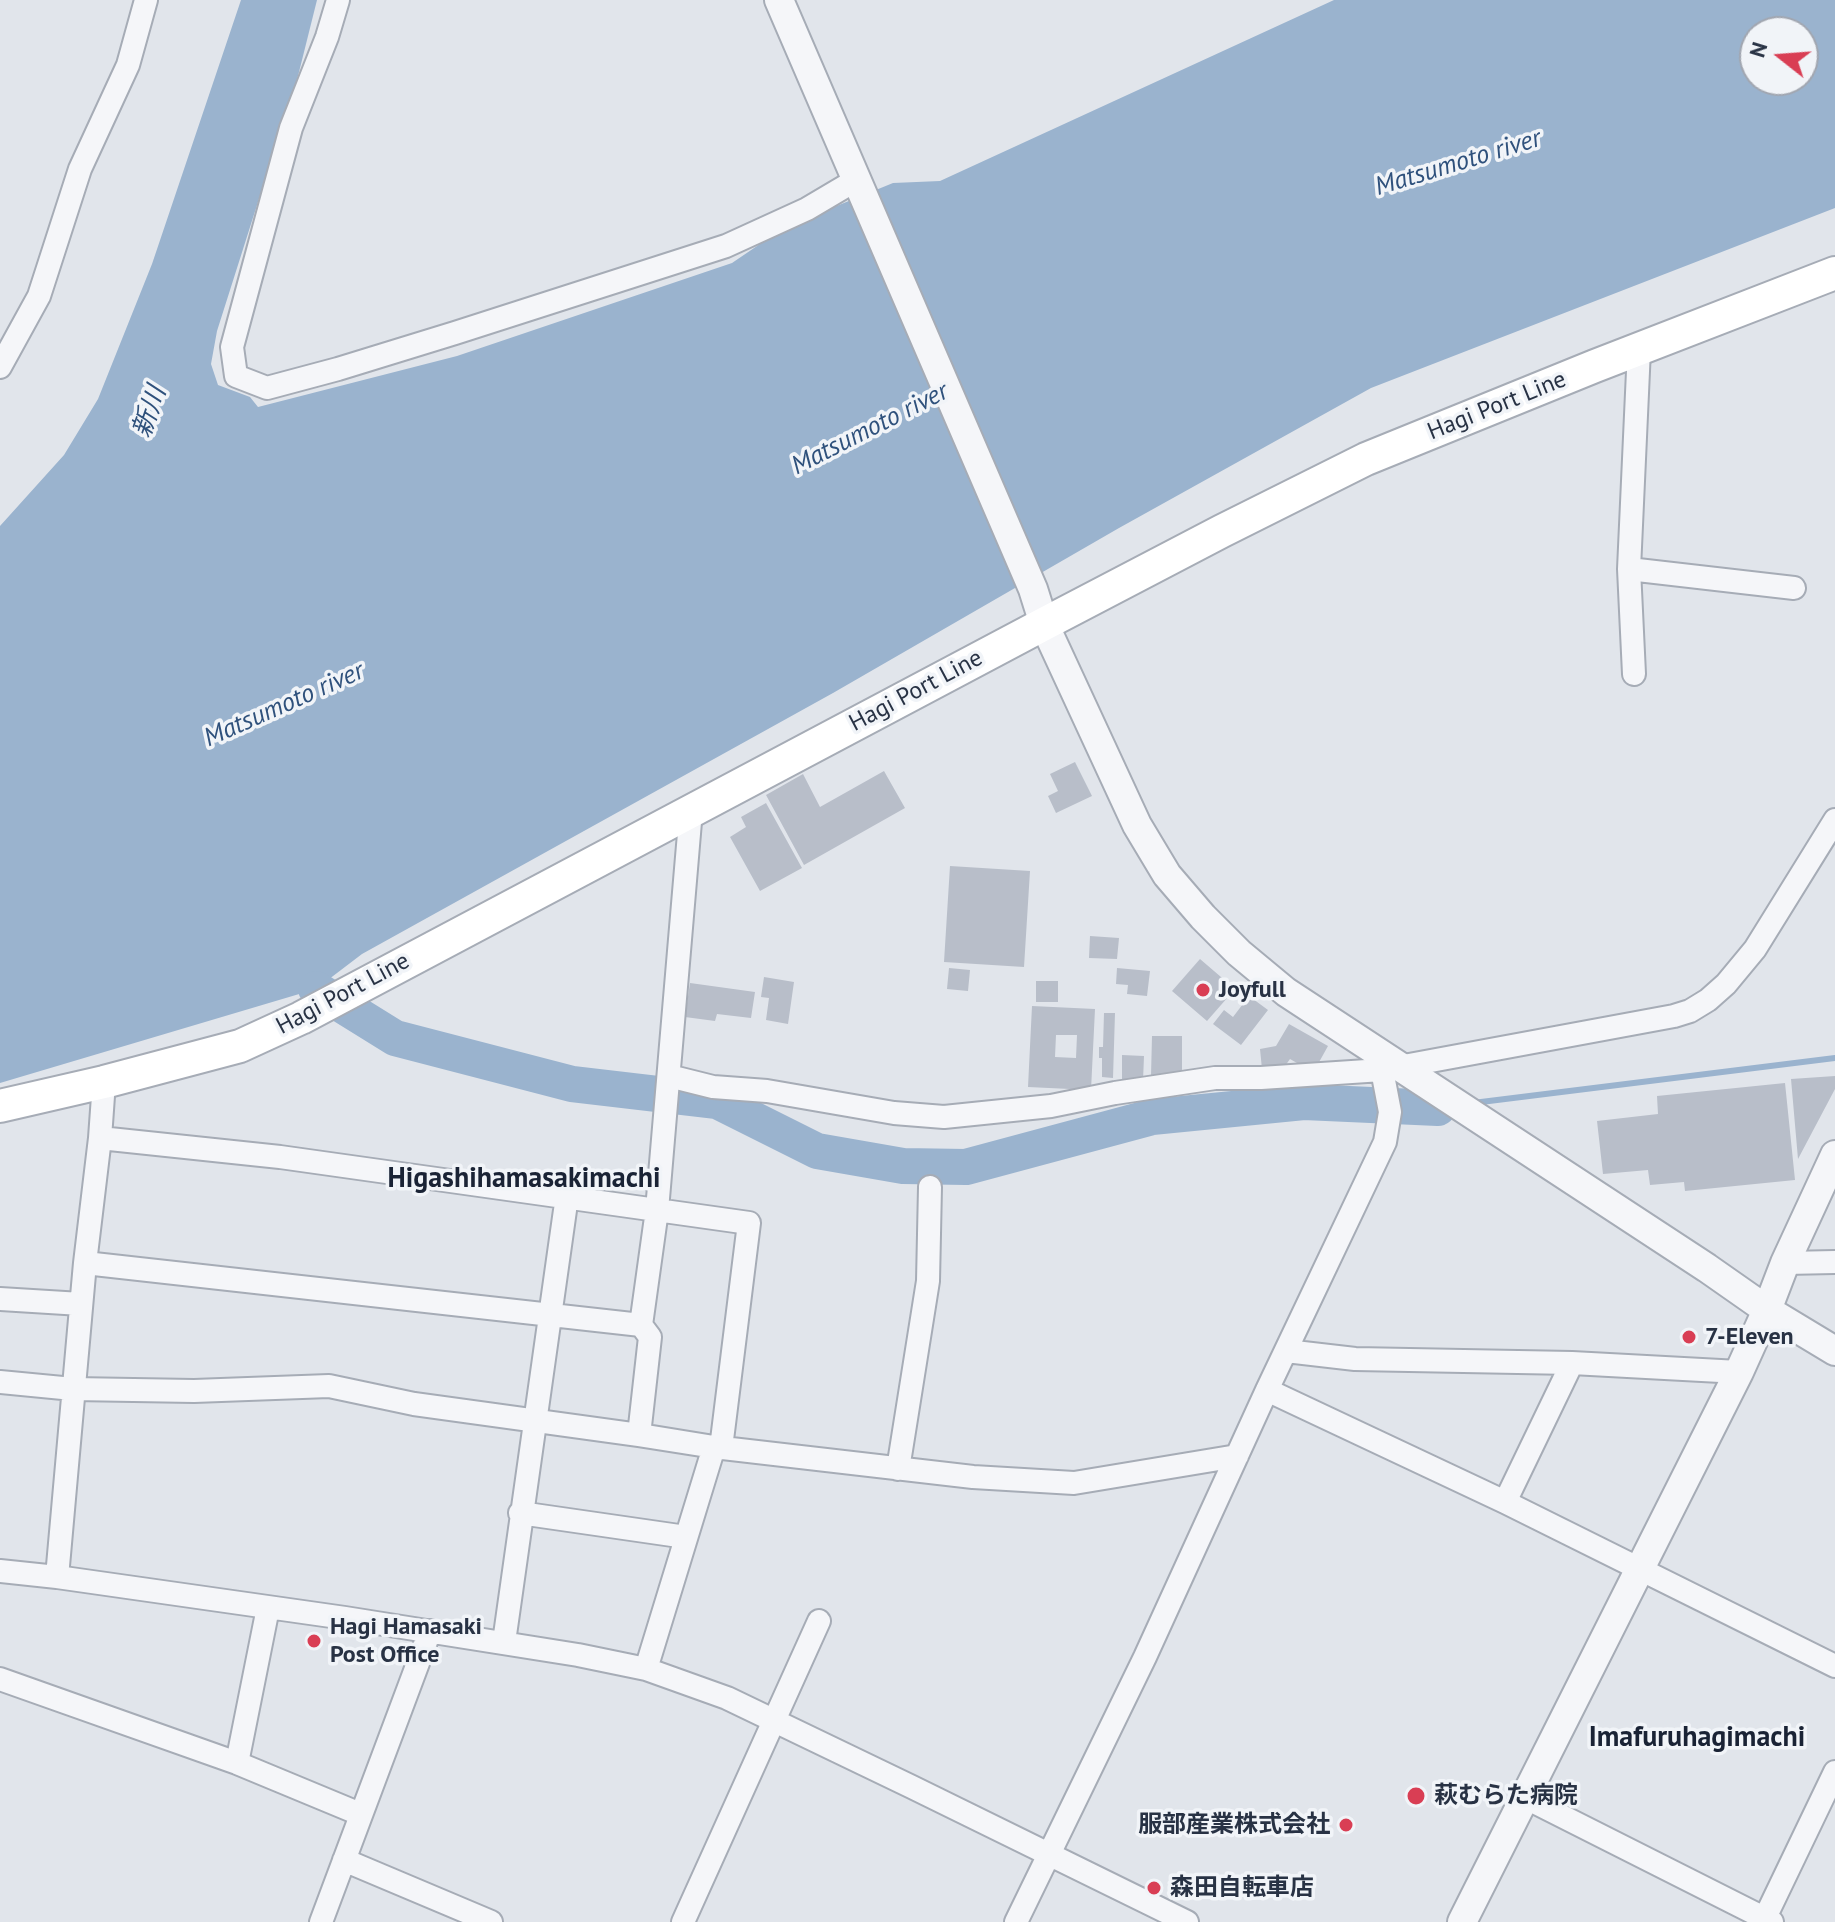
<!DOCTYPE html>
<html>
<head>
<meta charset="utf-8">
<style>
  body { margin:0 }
  #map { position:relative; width:1835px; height:1922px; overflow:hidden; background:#e1e5eb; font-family:"PT Sans",sans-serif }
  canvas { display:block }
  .north { position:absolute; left:1739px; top:16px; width:80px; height:80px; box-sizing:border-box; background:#f1f4f8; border:2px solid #a1a6b0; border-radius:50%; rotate:287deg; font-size:22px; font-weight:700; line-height:32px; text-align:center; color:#283244 }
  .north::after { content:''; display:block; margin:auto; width:28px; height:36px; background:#d93e54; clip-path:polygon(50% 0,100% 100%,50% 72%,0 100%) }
</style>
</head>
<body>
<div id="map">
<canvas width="1835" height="1922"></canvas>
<div class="north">N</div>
</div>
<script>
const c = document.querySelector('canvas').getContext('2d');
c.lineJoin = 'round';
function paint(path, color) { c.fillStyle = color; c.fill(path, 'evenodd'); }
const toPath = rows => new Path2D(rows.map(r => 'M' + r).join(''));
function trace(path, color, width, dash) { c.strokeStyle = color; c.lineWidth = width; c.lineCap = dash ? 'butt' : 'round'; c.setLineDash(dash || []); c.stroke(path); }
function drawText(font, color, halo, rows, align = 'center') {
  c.font = font + ' "PT Sans","Noto Sans JP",sans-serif'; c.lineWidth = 7; c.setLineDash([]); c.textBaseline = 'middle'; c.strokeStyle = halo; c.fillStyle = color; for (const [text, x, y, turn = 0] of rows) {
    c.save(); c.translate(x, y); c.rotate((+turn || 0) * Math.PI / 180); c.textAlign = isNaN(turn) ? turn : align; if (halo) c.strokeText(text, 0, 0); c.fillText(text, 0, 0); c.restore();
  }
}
paint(toPath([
  [241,0,317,0,298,76,217,331,211,364,218,385,250,397,258,407,457,356,732,263,785,227,893,183,940,181,1334,0,1835,0,1835,208,1371,388,1119,528,833,693,362,954,316,989,0,1083,0,526,64,455,98,399,152,264],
  [1755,32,1803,32,1803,80,1755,80]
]), '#9ab3ce');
trace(toPath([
  [1473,1103,1835,1058]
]), '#9ab3ce', 6);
trace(toPath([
  [316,989,395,1038,572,1084,717,1101,817,1151,903,1166,966,1167,1152,1117,1304,1102,1438,1108]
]), '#9ab3ce', 36);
paint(toPath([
  [1075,762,1092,796,1056,813,1048,796,1058,791,1050,774],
  [884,771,905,808,804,865,766,795,803,774,820,807],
  [766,803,802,868,760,891,730,837,746,827,741,817],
  [950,866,1030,871,1024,967,944,962],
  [1090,936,1119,938,1117,959,1089,958],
  [1200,959,1235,989,1207,1021,1172,991],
  [949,968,970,970,968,991,947,989],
  [1117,968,1150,971,1147,996,1127,994,1128,985,1116,984],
  [764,977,794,982,788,1024,766,1020,769,998,761,997],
  [1036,981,1058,981,1058,1002,1036,1002],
  [690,983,755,992,751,1018,717,1014,715,1021,685,1017],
  [1249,996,1268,1010,1241,1045,1213,1024,1224,1010,1233,1017],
  [1032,1006,1095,1009,1091,1090,1028,1087],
  [1056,1035,1077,1035,1076,1058,1055,1057],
  [1104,1013,1115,1013,1113,1078,1102,1077,1102,1058,1099,1058,1099,1047,1103,1047],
  [1289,1024,1328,1046,1318,1064,1304,1067,1290,1059,1285,1066,1262,1069,1260,1049,1276,1046],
  [1152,1036,1182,1036,1182,1076,1151,1076],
  [1122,1055,1144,1056,1143,1081,1122,1081],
  [1835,1076,1835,1089,1798,1159,1791,1079],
  [1785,1083,1795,1180,1685,1191,1684,1182,1650,1185,1648,1170,1603,1174,1597,1121,1658,1114,1657,1096]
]), '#b8bec9');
const minor = toPath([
  [338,0,327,37,291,128,232,347,236,376,267,388,338,369,455,333,726,246,807,209,856,180],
  [0,367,39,296,80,169,128,65,146,0],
  [1629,569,1794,588],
  [1634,674,1629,569,1639,349],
  [669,1076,713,1087,767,1091,894,1113,944,1117,1051,1106,1115,1093,1215,1078,1261,1078,1382,1070,1674,1016,1690,1011,1708,1000,1726,984,1755,949,1835,820],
  [100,1138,280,1157,749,1223,721,1448],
  [85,1263,641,1325],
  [1785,1263,1835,1262],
  [0,1299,81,1304],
  [1286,1351,1355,1359,1572,1363,1739,1372],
  [0,1382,73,1389,194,1391,329,1386,414,1404,639,1435,714,1447,973,1477,1074,1483,1237,1456],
  [1267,1390,1505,1502,1835,1666],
  [639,1435,650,1337,641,1325,657,1210,691,810],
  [898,1469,928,1281,930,1187],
  [1505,1502,1572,1363],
  [520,1513,686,1537],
  [0,1571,57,1577,345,1618,578,1655,646,1669,727,1698,912,1787,1187,1922],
  [57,1577,85,1263,100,1138,104,1082],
  [504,1642,567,1196],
  [646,1669,714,1447],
  [0,1679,237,1763,360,1814],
  [237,1763,268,1608],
  [1526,1798,1772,1922],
  [344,1860,491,1922],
  [321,1922,430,1631],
  [683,1922,819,1621],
  [1016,1922,1145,1657,1267,1390,1385,1142,1390,1112,1382,1070],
  [1763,1922,1835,1772]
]);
const tertiary = toPath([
  [779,0,1033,589,1044,624,1137,825,1167,875,1203,917,1239,953,1286,992,1707,1268,1767,1310,1835,1351],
  [1462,1922,1739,1372,1767,1310,1785,1263,1835,1155]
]);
const secondary = toPath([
  [0,1106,104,1082,240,1046,301,1018,1044,624,1222,531,1366,459,1595,366,1835,273]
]);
trace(minor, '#a6acb6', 26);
trace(tertiary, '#a6acb6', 32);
trace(secondary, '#a6acb6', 36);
trace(minor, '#f5f6f9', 22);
trace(tertiary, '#f5f6f9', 28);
trace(secondary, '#fff', 32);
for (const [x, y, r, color] of [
  [1203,990,8,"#d93e54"],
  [1689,1337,8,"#d93e54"],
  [314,1641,8,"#d93e54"],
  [1416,1796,10,"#d93e54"],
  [1346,1825,8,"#d93e54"],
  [1154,1888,8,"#d93e54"]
]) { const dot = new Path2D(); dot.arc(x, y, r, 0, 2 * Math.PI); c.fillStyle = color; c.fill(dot); trace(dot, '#f1f4f8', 3); }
drawText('24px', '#283244', '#f1f4f8', [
  ["Hagi Port Line",1497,406,-22],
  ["Hagi Port Line",916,691,-28],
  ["Hagi Port Line",343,994,-28]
]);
drawText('bold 24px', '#283244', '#f1f4f8', [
  ["Joyfull",1219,990],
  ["7-Eleven",1705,1337],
  ["Hagi Hamasaki",330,1627],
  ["Post Office",330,1655],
  ["萩むらた病院",1434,1796],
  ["服部産業株式会社",1330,1825,"right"],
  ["森田自転車店",1170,1888]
], 'left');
drawText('italic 26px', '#2f517c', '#f1f4f8', [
  ["Matsumoto river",1458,163,-17],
  ["新川",150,412,-71],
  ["Matsumoto river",870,429,-27],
  ["Matsumoto river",284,705,-24]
]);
drawText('bold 28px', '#1a2335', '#f1f4f8', [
  ["Higashihamasakimachi",524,1179],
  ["Imafuruhagimachi",1697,1738]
]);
</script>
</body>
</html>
